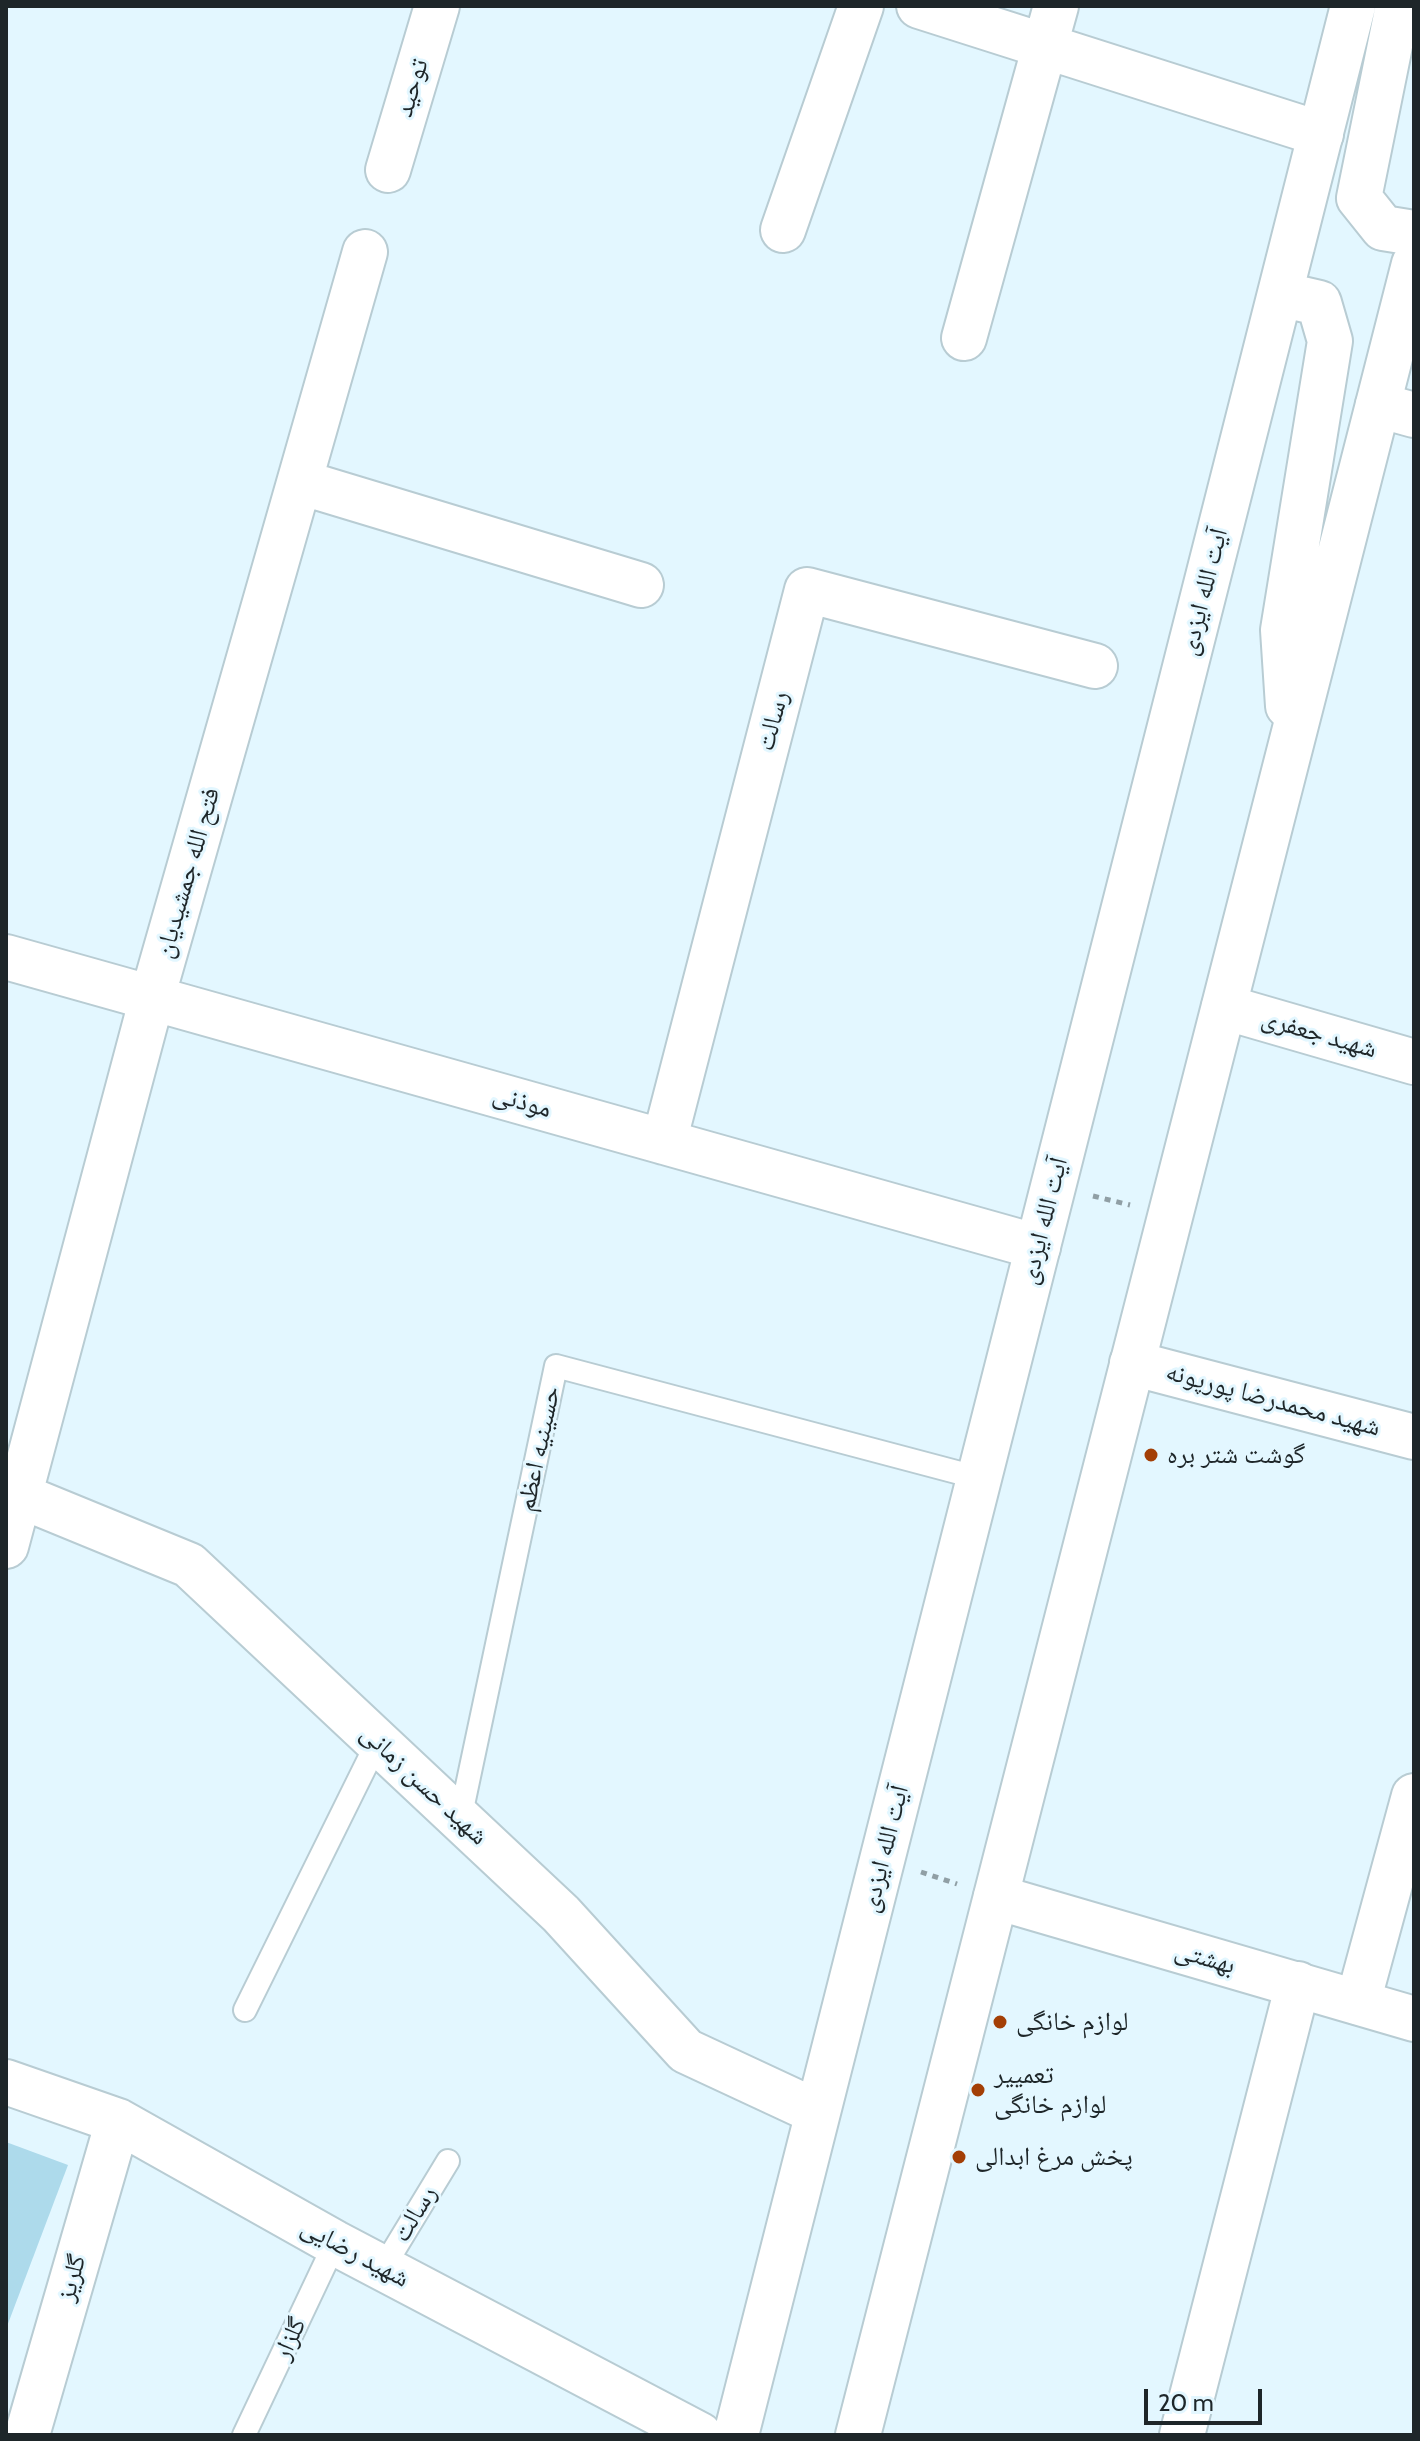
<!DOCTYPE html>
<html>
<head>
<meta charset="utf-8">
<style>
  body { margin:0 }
  #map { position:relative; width:1420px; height:2441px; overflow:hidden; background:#e3f7ff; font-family:Cabin,sans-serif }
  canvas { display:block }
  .frame { position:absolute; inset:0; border:8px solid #1e2629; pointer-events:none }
  .scale { position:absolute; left:1144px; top:2389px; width:118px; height:36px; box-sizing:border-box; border:4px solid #1e2629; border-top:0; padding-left:10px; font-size:24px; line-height:28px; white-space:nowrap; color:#1e2629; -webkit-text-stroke:6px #e3f7ff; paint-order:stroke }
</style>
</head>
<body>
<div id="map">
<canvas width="1420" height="2441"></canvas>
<div class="frame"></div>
<div class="scale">20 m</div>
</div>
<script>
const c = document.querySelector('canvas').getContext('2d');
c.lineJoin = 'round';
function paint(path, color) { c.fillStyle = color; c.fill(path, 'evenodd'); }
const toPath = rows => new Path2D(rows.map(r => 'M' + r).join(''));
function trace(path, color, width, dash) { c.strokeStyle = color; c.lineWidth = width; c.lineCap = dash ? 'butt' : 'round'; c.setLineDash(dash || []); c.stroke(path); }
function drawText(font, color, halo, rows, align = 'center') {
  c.font = font + ' Cabin,"Noto Naskh Arabic",sans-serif'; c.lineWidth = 6; c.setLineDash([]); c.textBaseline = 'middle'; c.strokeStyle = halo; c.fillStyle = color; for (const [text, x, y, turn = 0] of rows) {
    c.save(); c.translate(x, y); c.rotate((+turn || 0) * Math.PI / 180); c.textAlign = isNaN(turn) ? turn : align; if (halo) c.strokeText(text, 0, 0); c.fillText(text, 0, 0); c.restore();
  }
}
paint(toPath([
  [6,2142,68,2165,6,2329]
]), '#addaeb');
const lane = toPath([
  [460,1819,556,1366,979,1478],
  [245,2010,378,1741],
  [383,2268,448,2161],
  [244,2435,335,2243]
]);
const street = toPath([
  [919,6,1321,134],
  [388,170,437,6],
  [783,230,861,6],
  [964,338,1056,6],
  [1378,405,1414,415],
  [300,482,641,585],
  [6,957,1038,1247],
  [1224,1007,1414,1062],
  [664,1142,807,590,1095,666],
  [1132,1363,1414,1437],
  [6,1490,189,1565,561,1914,686,2051,817,2112],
  [6,1546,152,998,365,252],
  [1358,2002,1414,1796],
  [6,2082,118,2121,335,2243,700,2435],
  [27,2435,118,2121],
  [1182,2435,1298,1984]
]);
const secondary = toPath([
  [996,1897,1414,2019]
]);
const highway = toPath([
  [1398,6,1359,198,1383,228,1414,233],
  [1280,294,1319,303,1330,341,1283,630,1288,706],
  [736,2435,1353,6],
  [858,2435,1414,264]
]);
trace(lane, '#b8ccd3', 26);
trace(street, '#b8ccd3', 48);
trace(secondary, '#b8ccd3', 48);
trace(highway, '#b8ccd3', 48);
trace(toPath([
  [1093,1196,1130,1205],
  [921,1872,957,1884]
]), '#909fa5', 5, [6, 6]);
trace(lane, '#fff', 22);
trace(street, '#fff', 44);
trace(secondary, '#fff', 44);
trace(highway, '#fff', 44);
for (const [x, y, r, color] of [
  [1151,1455,8,"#a33f06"],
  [1000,2022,8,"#a33f06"],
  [978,2090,8,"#a33f06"],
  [959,2157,8,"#a33f06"]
]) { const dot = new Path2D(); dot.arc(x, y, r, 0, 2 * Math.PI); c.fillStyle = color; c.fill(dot); trace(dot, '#e3f7ff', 3); }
drawText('26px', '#1e2629', '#e3f7ff', [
  ["توحید",412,88,-73],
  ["آیت الله ایزدی",1204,592,-76],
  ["رسالت",773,721,-75],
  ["فتح الله جمشیدیان",188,873,-74],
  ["شهید جعفری",1319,1034,16],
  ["موذنی",522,1102,16],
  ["آیت الله ایزدی",1044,1221,-76],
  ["شهید محمدرضا پورپونه",1273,1400,15],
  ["حسینیه اعظم",539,1449,-78],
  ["شهید حسن زمانی",424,1785,43],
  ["آیت الله ایزدی",885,1849,-76],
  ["بهشتی",1205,1958,16],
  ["رسالت",415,2214,-59],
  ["شهید رضایی",355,2253,28],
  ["گلریز",72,2278,-74],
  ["گلزار",290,2339,-65]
]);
drawText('26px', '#1e2629', '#e3f7ff', [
  ["گوشت شتر بره",1167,1455],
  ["لوازم خانگی",1016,2022],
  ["تعمییر",994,2075],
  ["لوازم خانگی",994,2105],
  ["پخش مرغ ابدالی",975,2157]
], 'left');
</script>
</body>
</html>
